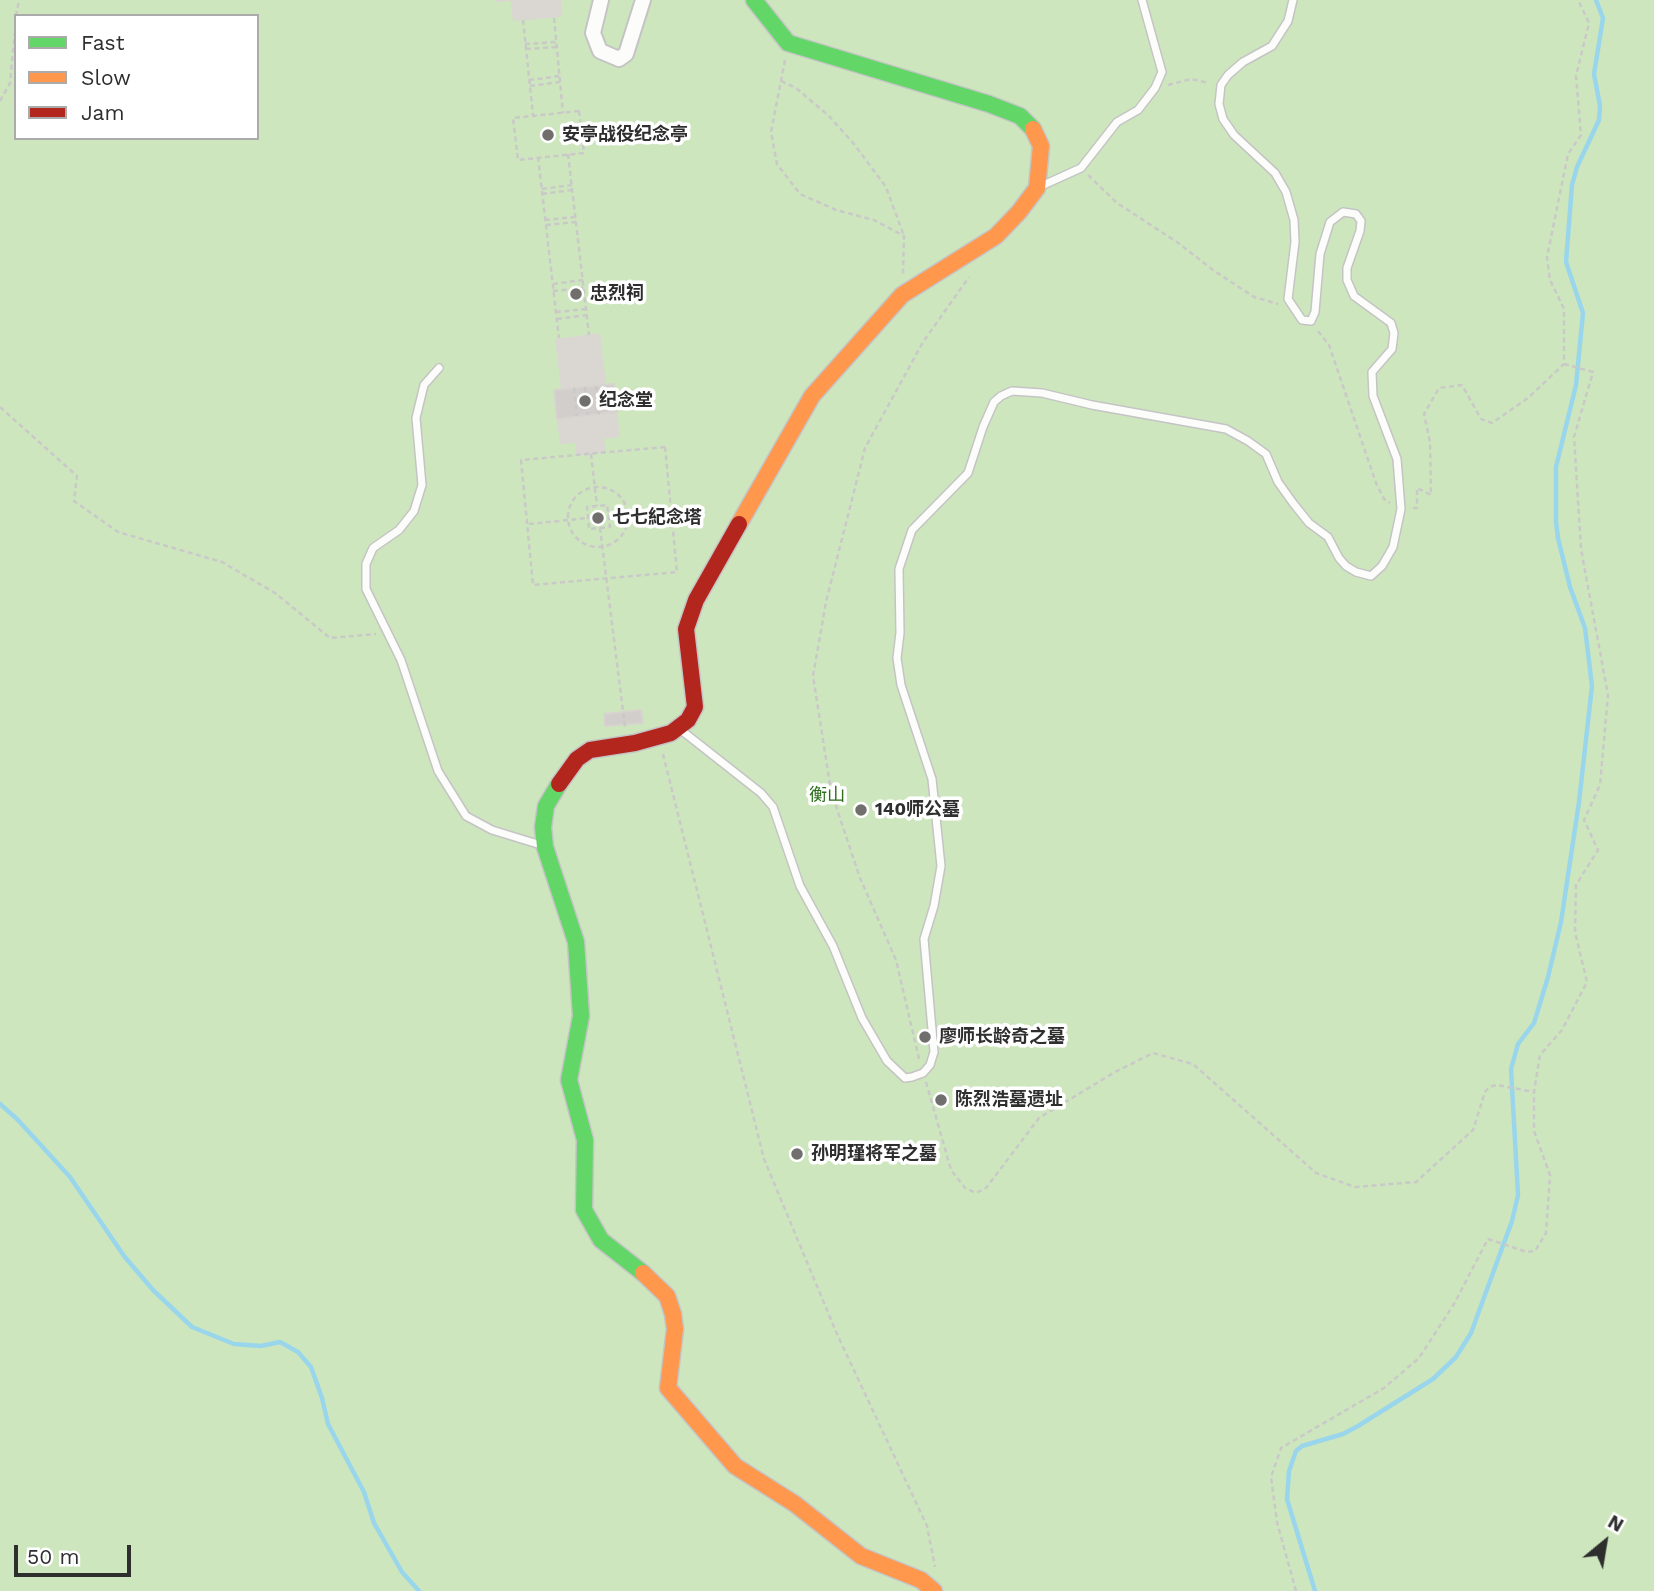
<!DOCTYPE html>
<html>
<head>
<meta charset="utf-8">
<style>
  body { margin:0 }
  #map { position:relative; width:1654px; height:1591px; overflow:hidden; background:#ece8e4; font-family:"Work Sans",sans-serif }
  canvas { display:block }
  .legend { position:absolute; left:14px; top:14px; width:245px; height:126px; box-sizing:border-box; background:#fff; border:2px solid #ababab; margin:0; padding:9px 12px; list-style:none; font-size:21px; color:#2e2e2e }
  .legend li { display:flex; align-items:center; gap:14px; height:35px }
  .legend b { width:35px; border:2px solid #ababab }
  .north { position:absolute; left:1570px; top:1507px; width:70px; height:70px; -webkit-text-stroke:5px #fff; paint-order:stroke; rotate:30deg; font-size:19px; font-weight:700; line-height:28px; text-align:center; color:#2e2e2e }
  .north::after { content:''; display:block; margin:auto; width:24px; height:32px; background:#2e2e2e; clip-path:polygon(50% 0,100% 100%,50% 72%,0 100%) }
  .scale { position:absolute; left:14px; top:1545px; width:117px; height:32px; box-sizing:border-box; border:4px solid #2e2e2e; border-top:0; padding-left:9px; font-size:21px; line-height:24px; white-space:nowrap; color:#2e2e2e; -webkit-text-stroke:5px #fff; paint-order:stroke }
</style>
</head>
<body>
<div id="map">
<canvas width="1654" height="1591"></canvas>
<ul class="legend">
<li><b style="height:9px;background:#63d668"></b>Fast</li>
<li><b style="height:9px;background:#ff974d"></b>Slow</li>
<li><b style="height:9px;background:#b3261e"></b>Jam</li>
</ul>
<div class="north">N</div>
<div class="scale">50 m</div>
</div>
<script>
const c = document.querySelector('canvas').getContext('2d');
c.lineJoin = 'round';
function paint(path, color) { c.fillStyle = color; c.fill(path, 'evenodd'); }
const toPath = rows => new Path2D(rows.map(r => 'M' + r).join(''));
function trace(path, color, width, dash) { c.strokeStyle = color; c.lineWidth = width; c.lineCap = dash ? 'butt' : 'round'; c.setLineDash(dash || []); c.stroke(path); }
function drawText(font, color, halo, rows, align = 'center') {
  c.font = font + ' "Work Sans","Noto Sans SC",sans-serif'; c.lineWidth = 7; c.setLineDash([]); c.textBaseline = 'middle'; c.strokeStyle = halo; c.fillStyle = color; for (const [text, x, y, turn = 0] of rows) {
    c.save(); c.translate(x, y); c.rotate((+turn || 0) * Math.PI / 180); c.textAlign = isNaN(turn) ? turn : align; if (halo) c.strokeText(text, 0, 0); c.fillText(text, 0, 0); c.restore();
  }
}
paint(toPath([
  [0,0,1654,0,1654,1591,0,1591],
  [16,16,257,16,257,138,16,138]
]), '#cee6be');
paint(toPath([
  [495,0,561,0,562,17,513,21,511,1,495,2],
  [600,333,606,384,561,389,555,339],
  [617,412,620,437,604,439,606,453,576,456,575,443,560,444,557,419]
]), '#dad6d2');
trace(toPath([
  [0,1104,17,1119,70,1177,124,1256,153,1290,192,1327,234,1344,261,1346,280,1342,298,1352,311,1367,322,1398,328,1424,364,1492,374,1523,402,1572,419,1591],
  [1315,1591,1287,1499,1289,1471,1296,1451,1302,1446,1343,1434,1358,1426,1433,1379,1456,1357,1471,1333,1512,1221,1518,1195,1511,1069,1518,1044,1534,1023,1548,977,1561,922,1579,802,1592,686,1585,628,1570,587,1558,538,1556,522,1556,467,1576,385,1583,313,1566,262,1572,185,1577,167,1599,120,1600,106,1594,74,1603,18,1596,0]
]), '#99d6ec', 4.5);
const building = toPath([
  [614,384,617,412,557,419,554,390,614,384],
  [641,710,643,723,605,726,604,714,641,710]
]);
paint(building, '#d1cecb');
trace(building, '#d7d4d0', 2);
const lane = toPath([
  [1039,187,1081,168,1117,122,1138,110,1155,88,1162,72,1142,0],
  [439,368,424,385,416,418,422,485,414,511,399,530,373,548,366,564,366,589,401,660,438,771,466,816,492,830,541,845],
  [681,730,761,793,773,807,800,886,833,946,862,1018,887,1061,905,1078,912,1077,923,1073,930,1065,934,1052,924,939,934,906,941,866,932,779,901,685,897,658,900,633,899,569,912,530,968,473,983,427,994,402,1001,396,1012,391,1042,393,1092,405,1226,429,1248,441,1266,454,1278,482,1293,503,1309,523,1328,537,1339,558,1346,566,1356,572,1371,576,1382,566,1393,547,1401,509,1397,459,1373,396,1372,372,1392,349,1394,333,1391,323,1354,296,1347,280,1347,268,1360,231,1361,221,1356,214,1343,212,1330,222,1320,254,1315,312,1311,321,1302,320,1288,299,1295,242,1294,220,1286,192,1275,173,1234,135,1223,119,1219,104,1221,85,1228,75,1243,62,1272,46,1288,21,1293,0]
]);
const street = toPath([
  [601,0,593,33,600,51,619,59,626,54,643,0]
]);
const fast = toPath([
  [754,0,788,43,989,104,1020,116,1033,129],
  [559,784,546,806,543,827,545,847,576,942,581,1016,569,1080,585,1140,584,1210,601,1240,643,1273]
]);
const slow = toPath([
  [739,524,812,396,902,295,996,236,1019,212,1037,188,1041,146,1033,129],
  [643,1273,667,1296,673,1314,675,1329,668,1388,735,1466,795,1504,861,1556,921,1580,934,1591]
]);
const jam = toPath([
  [559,784,577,759,590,750,635,743,671,733,688,720,695,707,686,629,696,600,739,524]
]);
trace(lane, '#c5c4c5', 10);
trace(street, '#c5c4c5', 18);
trace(fast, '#c5c4c5', 19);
trace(slow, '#c5c4c5', 19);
trace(jam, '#c5c4c5', 19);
trace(toPath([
  [16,16,19,0],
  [554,18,563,113],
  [523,20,533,115],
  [525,44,556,42],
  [526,49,557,47],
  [785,60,771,132,777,164,800,194,836,210,874,220,904,236,903,274],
  [529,80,560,76],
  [781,81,796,88,829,116,854,144,886,187,904,236],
  [1168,85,1191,79,1209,83],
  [530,86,560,82],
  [0,101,10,83,16,20],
  [579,111,584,153,518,160,513,118,579,111],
  [568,154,589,335],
  [538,157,559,338],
  [1088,175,1117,203,1177,242,1213,270,1254,297,1278,304],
  [542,189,572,185],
  [542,194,572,190],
  [545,220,575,217],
  [546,225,576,222],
  [553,284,583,280],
  [553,291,584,288],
  [556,312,586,309],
  [557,319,587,315],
  [1318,331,1329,345,1376,483,1384,499,1390,503],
  [596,386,599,414],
  [585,387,588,415],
  [574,388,577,416],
  [0,407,77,476,74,501,118,532,222,562,275,593,330,638,376,634],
  [665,447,677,572,533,585,521,460,665,447],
  [591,454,597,506],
  '568 517a30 30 0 1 1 60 0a30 30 0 1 1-60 0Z',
  [1413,508,1417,508,1417,488,1431,495,1430,442,1424,414,1439,388,1462,385,1481,419,1492,423,1528,398,1564,364,1564,309,1550,280,1547,257,1568,154,1581,135,1576,76,1589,23,1578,0],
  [608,516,671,510],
  [529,524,588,518],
  [600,528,610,527,607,505,587,507,589,529,600,528,625,727],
  [663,754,764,1159,837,1334,927,1526,935,1567],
  [919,1059,896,960,860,878,831,791,813,676,826,602,865,448,923,342,969,277],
  [926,1082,951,1170,965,1188,976,1193,986,1188,1039,1118,1115,1072,1153,1053,1193,1064,1316,1173,1355,1187,1416,1182,1473,1130,1485,1092,1489,1087,1497,1085,1534,1092],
  [1296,1591,1277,1522,1271,1477,1281,1448,1384,1388,1419,1358,1454,1304,1488,1239,1527,1252,1535,1251,1546,1233,1550,1175,1534,1131,1534,1092,1540,1055,1562,1030,1587,982,1575,932,1576,885,1598,850,1584,820,1600,785,1608,695,1581,549,1574,437,1593,372,1564,364]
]), '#c9c9c8', 2.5, [5, 3.5]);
trace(lane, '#fcfcfb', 7);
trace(street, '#fcfcfb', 14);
trace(fast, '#63d668', 16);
trace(slow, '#ff974d', 16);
trace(jam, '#b3261e', 16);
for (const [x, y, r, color] of [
  [548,135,7,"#706f6e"],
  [576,294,7,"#706f6e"],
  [585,401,7,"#706f6e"],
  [598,518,7,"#706f6e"],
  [861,810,7,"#706f6e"],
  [925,1037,7,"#706f6e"],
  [941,1100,7,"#706f6e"],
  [797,1154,7,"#706f6e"]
]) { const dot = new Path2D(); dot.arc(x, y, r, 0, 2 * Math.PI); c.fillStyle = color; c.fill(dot); trace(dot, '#fff', 2.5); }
drawText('bold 18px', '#2e2e2e', '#fff', [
  ["安亭战役纪念亭",562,135],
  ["忠烈祠",590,294],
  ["纪念堂",599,401],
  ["七七紀念塔",612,518],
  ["140师公墓",875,810],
  ["廖师长龄奇之墓",939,1037],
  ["陈烈浩墓遗址",955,1100],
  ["孙明瑾将军之墓",811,1154]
], 'left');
drawText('18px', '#2c6e1b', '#fff', [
  ["衡山",827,796]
]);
</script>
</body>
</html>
